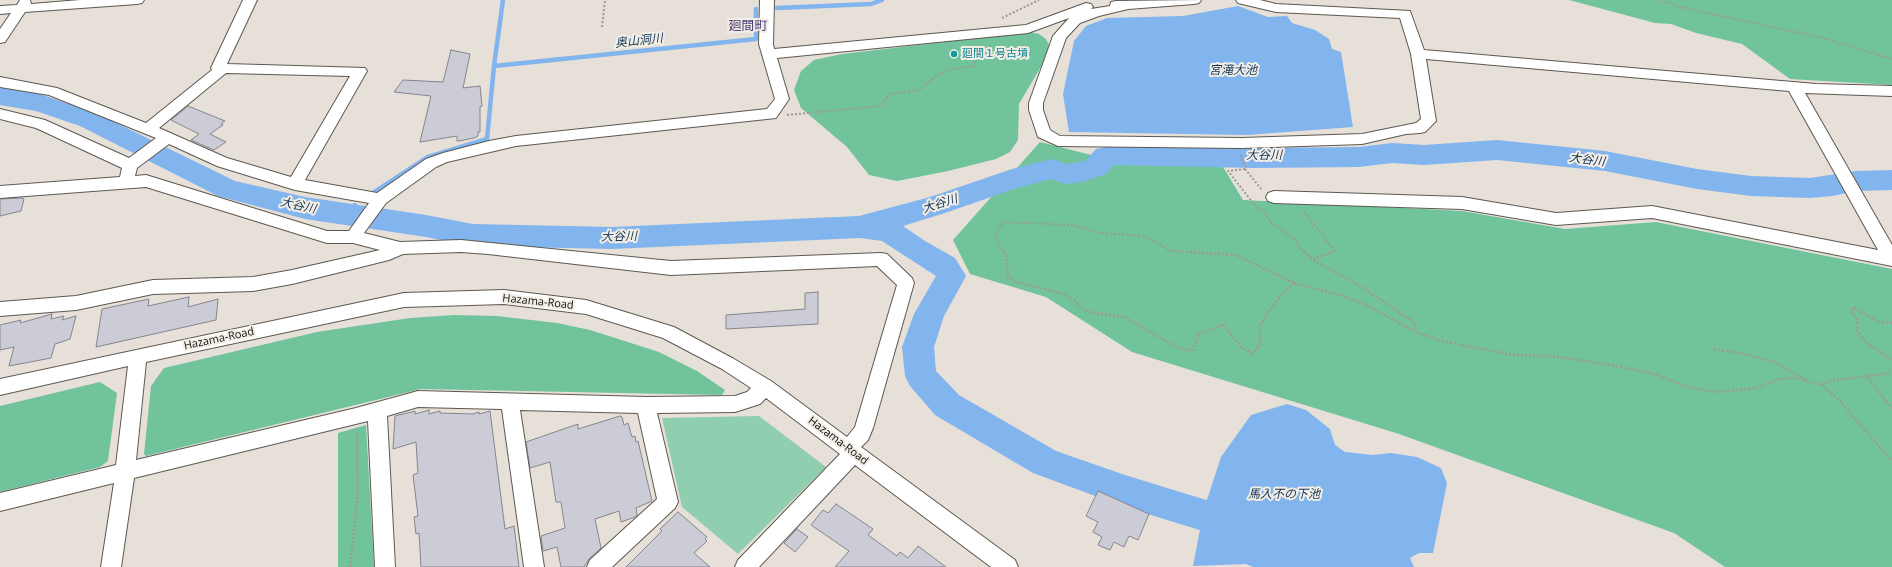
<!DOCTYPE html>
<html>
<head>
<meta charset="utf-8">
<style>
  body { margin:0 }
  canvas { display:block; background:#e6e0d8 }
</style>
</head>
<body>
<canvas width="1892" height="567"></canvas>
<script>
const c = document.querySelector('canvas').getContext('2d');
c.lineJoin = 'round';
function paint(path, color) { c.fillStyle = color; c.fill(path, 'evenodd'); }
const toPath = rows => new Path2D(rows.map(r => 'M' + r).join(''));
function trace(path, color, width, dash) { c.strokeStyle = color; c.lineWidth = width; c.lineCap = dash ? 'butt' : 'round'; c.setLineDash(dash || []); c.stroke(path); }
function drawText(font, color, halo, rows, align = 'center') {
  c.font = font + ' "Open Sans","Noto Sans JP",sans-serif'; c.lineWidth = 4; c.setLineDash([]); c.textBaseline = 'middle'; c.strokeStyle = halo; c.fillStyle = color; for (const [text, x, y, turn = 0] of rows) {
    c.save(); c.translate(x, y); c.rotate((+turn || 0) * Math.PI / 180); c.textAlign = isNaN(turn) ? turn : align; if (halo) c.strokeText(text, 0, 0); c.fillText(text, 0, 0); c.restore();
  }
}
paint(toPath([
  [759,416,826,467,738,554,682,507,662,418]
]), '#8fceae');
paint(toPath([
  [1569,0,1892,0,1892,85,1790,79,1742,44,1696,33,1671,24,1655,23],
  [1030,32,1039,34,1046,39,1049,45,1049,53,1019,104,1018,140,1010,152,996,159,948,171,897,181,869,175,847,147,801,108,794,90,801,71,814,60,842,54],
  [1040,142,1111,160,1220,162,1243,200,1462,211,1565,229,1656,222,1892,269,1892,567,1725,567,1674,533,1399,434,1132,352,1046,297,970,274,953,240],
  [454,315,497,316,557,323,590,330,659,352,697,371,725,390,722,395,421,389,146,456,144,454,151,386,164,368,317,332,410,318],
  [100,382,117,393,108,461,100,467,0,492,0,406],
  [366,425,374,567,338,567,338,433]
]), '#71c39b');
paint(toPath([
  [1238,6,1268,17,1287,16,1292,23,1315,30,1329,39,1332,49,1341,52,1353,127,1247,135,1069,132,1063,94,1074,41,1086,26,1107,18,1183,16],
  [1287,404,1306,410,1330,429,1335,445,1345,452,1373,455,1391,453,1417,457,1441,468,1447,483,1433,553,1419,553,1410,558,1414,567,1253,567,1246,564,1193,566,1204,509,1221,457,1251,415]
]), '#82b4ee');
trace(toPath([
  [777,8,871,4,882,0],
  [494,66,756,39,756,9],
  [373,193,428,157,487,139,494,66,503,0],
  [342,214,355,205]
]), '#82b4ee', 4.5);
paint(toPath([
  [0,87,40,94,98,114,235,181,305,197,426,215,473,224,612,227,859,216,930,197,1012,169,1052,159,1067,164,1080,162,1086,160,1096,149,1116,145,1253,148,1359,147,1392,143,1424,145,1497,140,1605,151,1697,169,1751,176,1810,178,1856,171,1892,170,1892,190,1856,191,1832,196,1810,198,1751,196,1697,189,1605,171,1497,160,1424,165,1392,163,1359,167,1253,168,1116,165,1114,165,1106,174,1082,182,1066,184,1051,179,1017,188,945,213,903,226,925,241,955,258,966,276,944,316,934,347,936,371,959,395,1056,451,1125,475,1229,507,1234,519,1229,531,1216,535,1125,507,1033,473,935,415,910,386,905,376,902,347,914,314,936,276,882,241,860,238,612,249,473,246,426,237,305,219,218,196,80,126,36,111,0,105,0,87]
]), '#82b4ee');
const building = toPath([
  [451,50,470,54,463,88,480,86,482,106,480,107,480,132,478,132,478,136,474,138,459,141,457,141,457,136,420,142,431,96,394,92,403,80,443,82,451,50],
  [188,106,225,121,221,124,223,125,210,134,226,142,214,150,191,140,199,134,171,120,188,106],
  [22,198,24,199,21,211,0,216,0,199,22,198],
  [818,292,818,324,726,329,726,315,805,309,805,293,818,292],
  [189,297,188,307,218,299,216,320,96,347,102,309,149,299,148,306,189,297],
  [52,314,51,319,64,316,62,320,76,316,70,339,55,344,51,358,9,366,14,347,0,350,0,325,21,320,20,323,52,314],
  [429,410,429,414,440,411,440,413,473,414,479,412,479,414,490,411,505,529,514,526,519,567,421,567,419,533,416,534,414,517,418,516,413,475,418,473,416,442,393,449,395,416,415,411,415,414,429,410],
  [620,416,622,417,624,425,628,423,632,437,635,436,636,442,638,441,652,501,636,508,637,515,635,517,621,522,619,511,595,519,601,548,589,559,584,567,561,567,557,547,543,551,541,536,565,528,561,502,556,502,550,462,530,468,526,442,578,424,578,429,620,416],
  [1098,491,1149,514,1138,540,1129,536,1124,547,1114,542,1110,550,1098,545,1102,537,1093,532,1098,522,1086,516,1098,491],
  [836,504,873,529,868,535,897,556,900,552,908,558,918,546,946,567,835,567,849,551,811,525,823,510,828,513,836,504],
  [678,512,707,537,705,539,707,541,694,553,710,567,626,567,662,531,660,529,678,512],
  [797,529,808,537,795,552,784,543,797,529]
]);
paint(building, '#cbccd5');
trace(building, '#85858e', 1);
const minor = toPath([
  [20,0,30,0,31,4,80,0,144,0,142,3,137,4,25,12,5,42,0,43,0,29,11,13,0,14,0,6,17,5,20,0],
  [243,0,257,0,227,64,365,68,367,71,305,180,377,193,426,159,443,153,489,141,516,136,767,109,775,99,759,44,760,0,774,0,773,44,774,49,1026,25,1086,3,1091,4,1093,7,1091,9,1110,6,1111,2,1116,1,1201,0,1199,3,1194,4,1128,9,1099,16,1080,23,1066,38,1043,103,1043,110,1050,130,1060,136,1242,138,1362,134,1416,123,1421,119,1411,54,1400,18,1276,12,1238,3,1236,0,1260,0,1276,4,1410,11,1424,50,1816,84,1892,86,1892,96,1805,93,1892,245,1892,266,1652,218,1556,225,1462,209,1274,203,1268,201,1266,197,1268,193,1274,191,1462,197,1556,213,1652,206,1878,250,1789,91,1426,59,1436,121,1425,132,1420,133,1406,134,1362,144,1242,148,1058,146,1038,137,1029,110,1029,103,1053,36,1069,18,1028,33,777,58,789,99,776,118,516,146,447,162,436,167,386,203,364,233,400,242,461,240,671,261,881,253,887,254,912,278,914,283,873,428,868,440,861,447,1015,560,1018,567,991,567,855,465,759,567,735,567,738,560,840,454,766,398,760,404,735,412,657,413,678,502,675,508,612,567,587,567,590,560,657,499,638,413,520,410,544,567,524,567,502,409,418,407,387,416,395,567,375,567,368,421,134,478,121,567,101,567,114,483,0,511,0,493,116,465,128,366,0,395,0,379,404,293,504,290,586,300,674,327,734,359,771,381,847,437,855,427,897,285,877,266,671,275,488,254,461,252,403,254,389,260,292,284,253,291,153,294,76,310,0,316,0,302,76,296,153,280,253,277,292,270,380,250,353,243,327,243,146,187,0,198,0,186,120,177,122,168,36,128,0,119,0,109,45,120,129,158,156,138,49,95,0,87,0,77,57,88,146,123,212,70,211,68,243,0],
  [226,73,350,76,291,177,227,158,159,128,226,73],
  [169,144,217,166,295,190,369,203,349,231,327,231,146,175,135,176,137,168,169,144],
  [504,304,586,314,663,338,722,369,751,388,747,392,735,396,646,397,418,391,356,408,136,460,146,362,404,307,504,304]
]);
trace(minor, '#5d5851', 2);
trace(toPath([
  [1661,0,1675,6,1819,37,1892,59],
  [1002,18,1039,0],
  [602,27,605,0],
  [787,115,881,106,889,94,919,90,938,74,953,69,974,66,977,53,992,46],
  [1241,155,1242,162,1246,166,1245,169,1228,171,1253,203,1265,213,1272,224,1292,237,1305,253],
  [1245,169,1262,190],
  [1304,212,1335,251,1329,253],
  [1005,253,995,238,1003,222,1071,225,1101,233,1145,236,1171,251,1206,253]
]), '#9e9a93', 2, [2, 2]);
trace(toPath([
  [1004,252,1006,255,1008,277,1016,282,1064,294,1074,300,1081,308,1094,313,1124,317,1180,349,1192,351,1199,335,1223,324,1240,346,1251,353,1259,347,1261,324,1276,301,1294,283],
  [1190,252,1236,255,1294,283],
  [1304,252,1320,264,1357,284,1415,323,1416,331],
  [1313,259,1332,252],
  [1294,283,1343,296,1366,305,1416,332,1441,341,1514,355,1552,356,1611,365,1655,374,1685,386,1711,392,1752,389,1780,379,1795,378,1822,385,1837,398,1892,461],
  [1892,323,1879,322,1854,308,1850,311,1857,319,1857,331,1867,343,1892,360],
  [1714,349,1745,354,1776,363,1806,380],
  [1866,376,1892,408],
  [1822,385,1829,381,1892,373],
  [350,567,358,493,357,432]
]), '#9e9a93', 2.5, [2, 2]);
paint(minor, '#fff');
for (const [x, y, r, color] of [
  [954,54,4,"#0f9aa8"]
]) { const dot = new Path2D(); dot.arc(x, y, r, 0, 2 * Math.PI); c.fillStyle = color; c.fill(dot); trace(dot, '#f3eee5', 1.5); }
drawText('11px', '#0d838f', '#f3eee5', [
  ["廻間１号古墳",962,54]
], 'left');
drawText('11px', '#110f0c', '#f3eee5', [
  ["Hazama-Road",538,302,6],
  ["Hazama-Road",219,339,-12],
  ["Hazama-Road",838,441,37]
]);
drawText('italic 12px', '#103358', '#f3eee5', [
  ["奥山洞川",639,41,-6],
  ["宮滝大池",1233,71],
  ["大谷川",1264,156],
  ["大谷川",1587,160,7],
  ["大谷川",940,204,-18],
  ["大谷川",298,206,12],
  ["大谷川",619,237,-1],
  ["馬入不の下池",1284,495]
]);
drawText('13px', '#4b3b78', '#f3eee5', [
  ["廻間町",748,26]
]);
</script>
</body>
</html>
